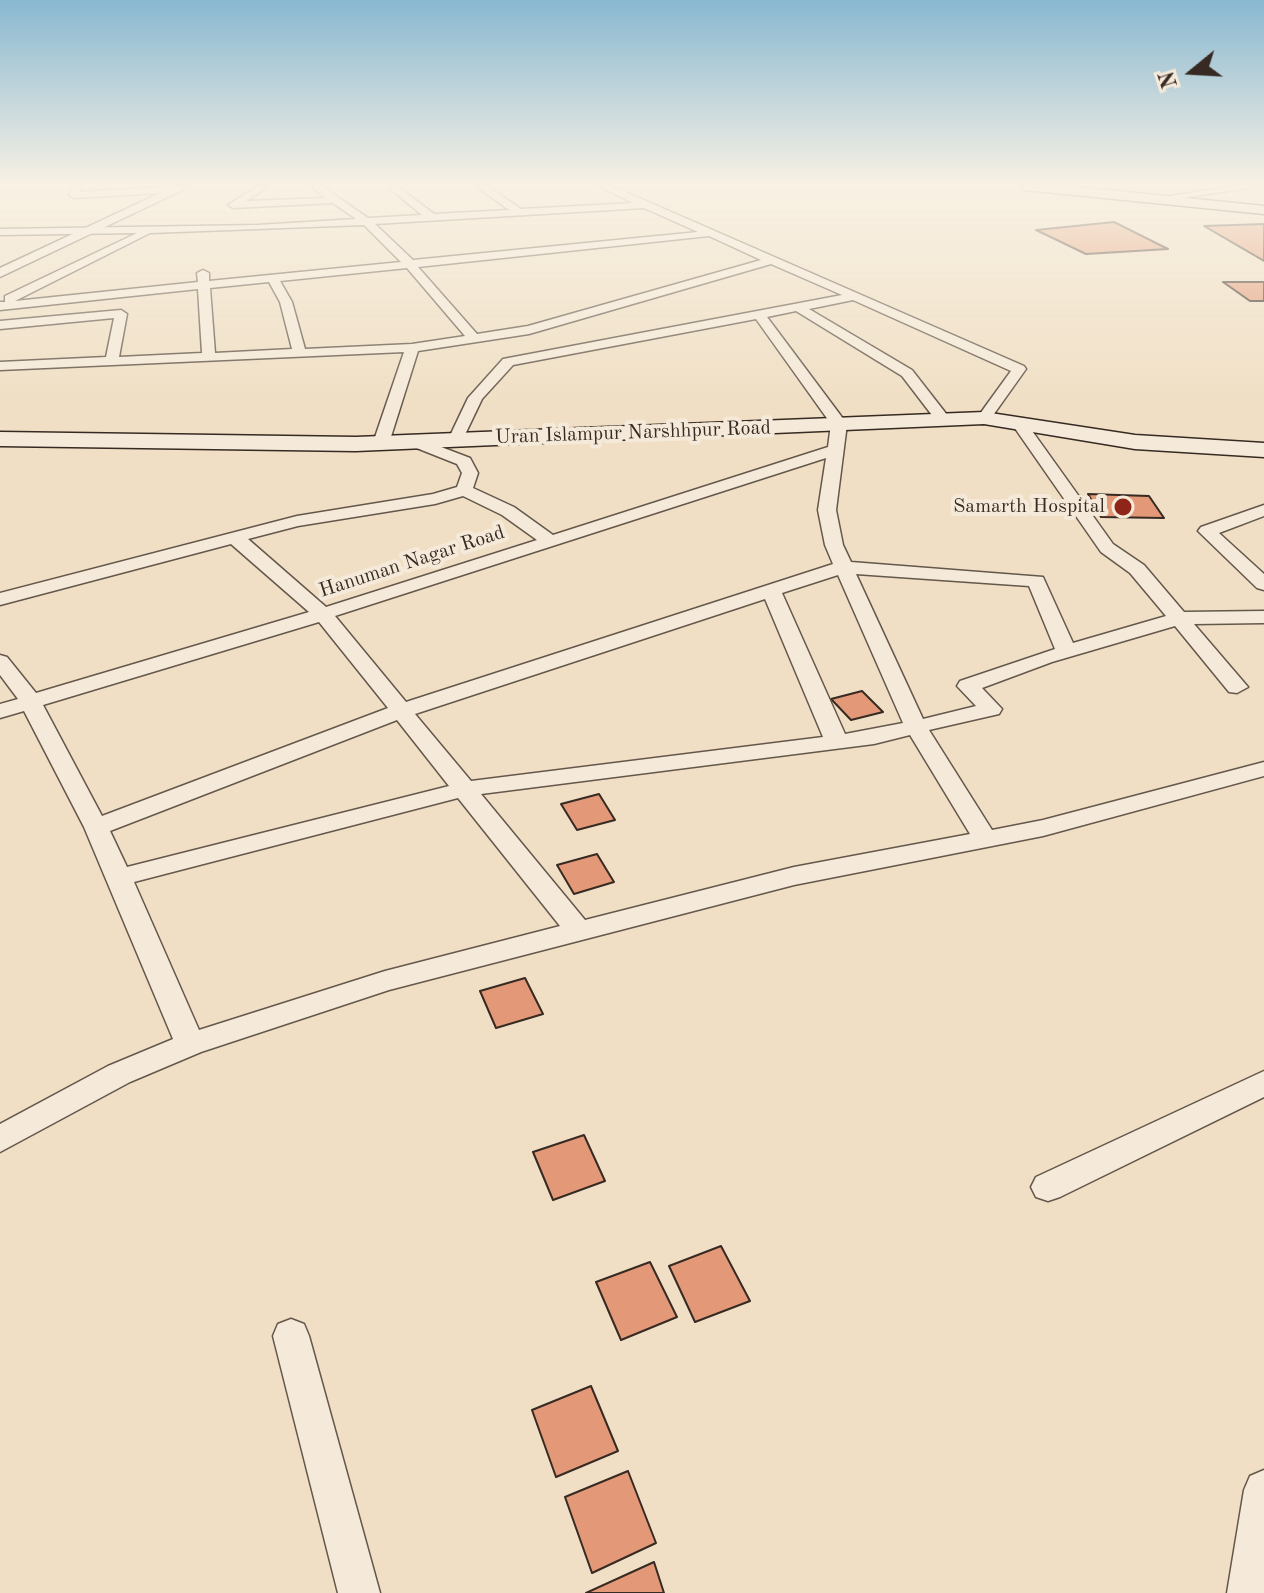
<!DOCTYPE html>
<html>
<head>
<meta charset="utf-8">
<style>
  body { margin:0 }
  #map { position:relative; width:1264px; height:1593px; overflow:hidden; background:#f0dfc4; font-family:"Old Standard TT",serif }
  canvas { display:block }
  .north { position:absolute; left:1152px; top:32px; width:80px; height:80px; -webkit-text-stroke:6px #f5ead9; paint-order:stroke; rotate:252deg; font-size:22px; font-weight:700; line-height:32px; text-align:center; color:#362a23 }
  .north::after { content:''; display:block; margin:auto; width:28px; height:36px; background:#362a23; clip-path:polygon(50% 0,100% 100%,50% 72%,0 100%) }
</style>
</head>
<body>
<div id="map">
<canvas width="1264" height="1593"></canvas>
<div class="north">N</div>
</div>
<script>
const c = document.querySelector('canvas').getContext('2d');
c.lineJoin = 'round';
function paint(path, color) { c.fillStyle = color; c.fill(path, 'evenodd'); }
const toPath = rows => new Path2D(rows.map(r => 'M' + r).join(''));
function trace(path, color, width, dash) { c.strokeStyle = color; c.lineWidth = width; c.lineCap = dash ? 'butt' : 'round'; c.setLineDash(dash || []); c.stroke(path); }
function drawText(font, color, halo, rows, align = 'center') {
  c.font = font + ' "Old Standard TT",serif'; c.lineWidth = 8; c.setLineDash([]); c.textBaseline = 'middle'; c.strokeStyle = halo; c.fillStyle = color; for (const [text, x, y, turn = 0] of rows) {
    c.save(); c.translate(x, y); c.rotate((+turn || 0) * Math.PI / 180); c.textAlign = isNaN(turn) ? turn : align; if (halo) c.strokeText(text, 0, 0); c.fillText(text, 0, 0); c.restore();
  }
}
const building = toPath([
  [1114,222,1168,249,1086,254,1036,230,1114,222],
  [1264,224,1264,261,1204,226,1264,224],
  [1223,282,1264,282,1264,301,1250,301,1223,282],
  [1088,494,1149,496,1164,518,1101,517,1088,494],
  [862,691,883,712,851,720,831,699,862,691],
  [599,794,615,820,577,830,561,804,599,794],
  [597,854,614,882,574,894,557,865,597,854],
  [525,978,543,1014,496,1028,480,991,525,978],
  [584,1135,605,1181,553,1200,533,1152,584,1135],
  [721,1246,750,1301,695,1322,669,1266,721,1246],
  [650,1262,677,1317,621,1340,596,1282,650,1262],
  [591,1386,618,1451,556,1477,532,1410,591,1386],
  [628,1471,656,1543,592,1573,565,1497,628,1471],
  [654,1562,664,1593,586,1593,654,1562]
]);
paint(building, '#e39977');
trace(building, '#362a23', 2);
const minor = toPath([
  [72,186,82,186,80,192,175,186,184,189,179,192,74,198,69,195,72,186],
  [258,186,269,186,246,201,325,198,311,186,322,186,368,218,422,215,387,186,397,186,434,214,509,210,476,186,487,186,521,209,633,203,599,186,612,186,1024,366,1026,369,989,421,979,421,977,418,1011,371,853,300,809,309,912,370,951,420,943,425,938,423,902,376,796,311,767,317,847,424,836,510,843,545,851,562,1043,577,1073,643,1166,616,1130,573,1101,552,1012,424,1015,421,1025,421,1113,544,1144,565,1184,612,1264,611,1264,623,1194,624,1248,687,1237,693,1229,692,1175,626,1052,662,982,688,1002,709,999,714,929,730,992,830,1043,820,1264,762,1264,776,1043,836,794,885,389,990,201,1052,130,1082,0,1152,0,1124,108,1066,173,1039,84,827,24,711,0,718,0,704,18,699,0,675,0,655,7,657,36,693,309,612,231,544,0,605,0,593,297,516,433,494,457,487,462,473,457,464,409,445,407,442,415,437,470,458,478,473,473,488,514,507,553,535,828,447,831,424,756,319,513,365,482,399,461,443,451,443,448,440,468,398,503,359,842,295,771,264,529,334,418,351,389,443,381,448,373,443,404,352,0,370,0,362,106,357,114,318,0,329,0,321,121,310,127,314,119,357,202,353,198,289,0,310,0,302,5,302,5,296,137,233,0,235,0,229,257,225,356,219,333,203,233,208,228,205,258,186],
  [644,208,698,232,413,260,375,224,644,208],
  [364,225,401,262,209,281,209,273,203,270,197,273,198,282,15,301,150,233,364,225],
  [709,236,761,260,528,326,477,334,418,267,709,236],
  [407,268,465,336,412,344,305,349,292,302,280,281,407,268],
  [269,282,280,302,292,349,215,353,210,288,269,282],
  [826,458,818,510,825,545,833,564,406,702,335,616,826,458],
  [463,496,502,515,537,540,326,607,248,539,298,526,435,504,463,496],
  [856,574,1029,586,1055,649,960,681,957,686,976,706,923,719,856,574],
  [838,575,903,723,845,734,782,593,838,575],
  [765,599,823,737,471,781,415,714,765,599],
  [319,622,388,708,102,816,43,705,319,622],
  [397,720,449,786,127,867,110,831,397,720],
  [910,735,970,834,794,867,585,920,481,794,874,744,910,735],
  [458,798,560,926,385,971,199,1030,134,882,458,798],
  [1233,186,1262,186,1156,202,1151,199,1233,186],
  [1264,505,1264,516,1219,533,1264,574,1264,590,1257,588,1198,531,1201,527,1264,505],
  [1264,1071,1264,1097,1060,1197,1048,1201,1036,1197,1031,1187,1036,1177,1264,1071],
  [291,1319,304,1324,309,1336,380,1593,338,1593,273,1336,278,1324,291,1319],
  [1264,1470,1264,1593,1227,1593,1244,1490,1250,1476,1264,1470]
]);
const tertiary = toPath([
  [175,186,191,186,0,277,0,268,175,186]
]);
const secondary = toPath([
  [1019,186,1069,186,1264,206,1264,214,1025,190,1019,186],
  [984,412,1135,435,1264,443,1264,457,1135,449,984,424,356,451,0,446,0,432,356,437,984,412]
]);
trace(minor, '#64574b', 3);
trace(tertiary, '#64574b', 3);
trace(secondary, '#362a23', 3);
paint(minor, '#f5ead9');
paint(tertiary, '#f5ead9');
paint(secondary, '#f5ead9');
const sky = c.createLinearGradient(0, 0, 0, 409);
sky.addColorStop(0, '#89b8d1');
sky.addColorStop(0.45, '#f8f1e4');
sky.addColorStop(1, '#f8f1e400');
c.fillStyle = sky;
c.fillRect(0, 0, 1264, 409);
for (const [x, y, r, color] of [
  [1123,507,10,"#8f2418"]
]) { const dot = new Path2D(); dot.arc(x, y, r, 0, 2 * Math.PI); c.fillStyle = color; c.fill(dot); trace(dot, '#f5ead9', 3); }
drawText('20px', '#362a23', '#f5ead9', [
  ["Uran Islampur Narshhpur Road",633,433,-2],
  ["Hanuman Nagar Road",412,562,-18]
]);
drawText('20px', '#362a23', '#f5ead9', [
  ["Samarth Hospital",1105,507]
], 'right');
</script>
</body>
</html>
